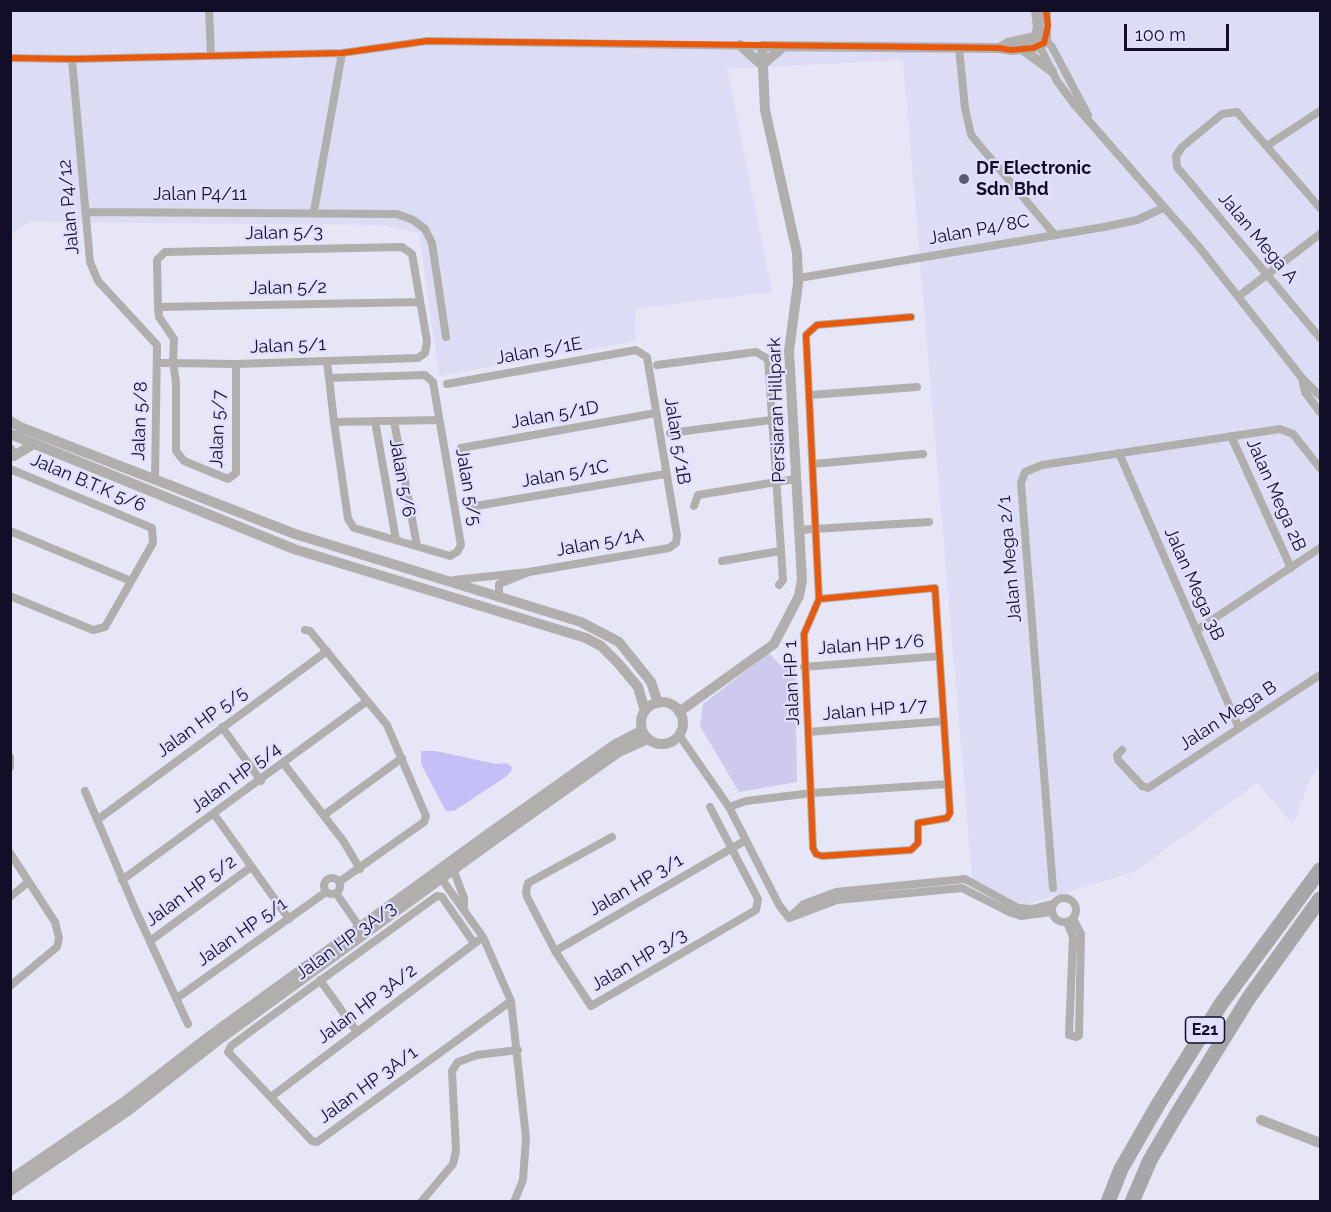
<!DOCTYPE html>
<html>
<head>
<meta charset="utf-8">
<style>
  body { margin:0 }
  #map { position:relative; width:1331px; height:1212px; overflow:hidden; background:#e7e6f7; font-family:Raleway,sans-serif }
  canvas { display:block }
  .frame { position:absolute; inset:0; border:12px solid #120e28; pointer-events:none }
  .scale { position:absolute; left:1124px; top:24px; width:105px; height:27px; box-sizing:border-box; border:3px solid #120e28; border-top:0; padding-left:8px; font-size:18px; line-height:21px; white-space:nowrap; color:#120e28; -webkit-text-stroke:4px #e1dffe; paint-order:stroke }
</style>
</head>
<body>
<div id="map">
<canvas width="1331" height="1212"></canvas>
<div class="frame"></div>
<div class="scale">100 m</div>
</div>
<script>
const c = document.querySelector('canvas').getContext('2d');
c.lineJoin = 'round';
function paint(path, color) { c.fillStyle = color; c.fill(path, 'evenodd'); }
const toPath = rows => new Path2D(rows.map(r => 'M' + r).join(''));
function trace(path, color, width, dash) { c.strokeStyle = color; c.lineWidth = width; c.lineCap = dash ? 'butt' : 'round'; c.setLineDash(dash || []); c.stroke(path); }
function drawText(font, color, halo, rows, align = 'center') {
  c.font = font + ' Raleway,sans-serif'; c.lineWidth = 4.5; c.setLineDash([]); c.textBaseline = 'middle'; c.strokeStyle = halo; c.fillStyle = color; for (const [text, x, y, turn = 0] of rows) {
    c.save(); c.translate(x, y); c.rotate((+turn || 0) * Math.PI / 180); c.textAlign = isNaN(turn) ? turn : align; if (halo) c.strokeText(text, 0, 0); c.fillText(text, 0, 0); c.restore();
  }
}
paint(toPath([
  [11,11,1320,11,1320,764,1311,778,1293,824,1257,783,1134,872,1014,908,973,888,903,60,727,69,772,292,635,309,636,341,439,376,419,233,381,225,29,222,11,235]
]), '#dddcf5');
paint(toPath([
  [769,653,782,667,795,655,797,782,739,792,700,726,703,704]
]), '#cdcaed');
paint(toPath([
  [421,751,436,751,496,764,507,763,513,768,507,776,454,811,446,811,421,764]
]), '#c4bff6');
trace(toPath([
  [209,10,211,56],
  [1042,36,1052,47,1088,115],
  [1038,43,1057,81,1074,104,1199,247,1302,378,1320,396],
  [959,48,965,108,971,135,1054,234],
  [10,58,72,59,342,53,427,41,762,46],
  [72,59,90,262,98,281,157,345,155,480],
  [1268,145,1320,111],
  [1320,208,1237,112,1222,114,1182,147,1176,156,1177,167,1320,338],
  [314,211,342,53],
  [86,212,397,214,413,220,425,229,432,243,446,337],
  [799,278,1104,227,1137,220,1163,208],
  [1239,296,1320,234],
  [158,307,420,302],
  [327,362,329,378,334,422,348,519,354,528,450,556,457,552,461,545,433,382,425,375,329,378],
  [158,363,173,363,236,364,418,358,425,353,427,341,412,254,402,247,165,252,157,260,158,307,159,317,174,339,173,363,176,382,176,451,184,461,228,479,236,473,236,364],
  [657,365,756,352,768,359,783,580,779,585],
  [1302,378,1305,392,1320,412],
  [447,384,636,350,647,357,677,535,676,543,669,548,529,572],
  [810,395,917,387],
  [375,421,396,540],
  [394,421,417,546],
  [334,422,439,420],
  [670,433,771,420],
  [1231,436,1291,568],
  [461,448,656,413],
  [1119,453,1239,728],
  [813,464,923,454],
  [10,469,152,528,153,543,105,627,93,630,10,596],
  [694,506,698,495,795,479],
  [470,507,665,474],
  [798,530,929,522],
  [10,531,131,581],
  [722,561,780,551],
  [454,580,529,572,499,584,499,598],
  [819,599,935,588,950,813,947,818,918,823,918,843,911,850,822,856,816,854,813,848,804,634,819,599,806,335,817,325,911,317],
  [305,630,310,631,387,725,426,816,424,822,339,882],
  [1197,630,1320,548],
  [804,667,940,656],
  [222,727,261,781],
  [808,732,944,721],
  [679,735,729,807,779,905,789,918],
  [1122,750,1117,755,1118,760,1142,786,1148,788,1320,675],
  [10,757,10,767],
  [284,764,344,842,360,869],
  [85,791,135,909,188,1024],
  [729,807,746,801,812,793,948,784],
  [214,814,289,919],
  [324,815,402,758],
  [97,820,327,651],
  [612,837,528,883,526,891,527,897,555,951,591,1006,756,910,758,899,710,807],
  [10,853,55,922,59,938,57,947,10,986],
  [452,866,464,898,464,908],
  [438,874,483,937,511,1001,526,1138,523,1180,514,1202],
  '324 886a8 8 0 1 1 16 0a8 8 0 1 1-16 0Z',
  [122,880,367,701],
  [1053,888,1021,483,1025,472,1042,465,1280,429,1293,434,1320,468],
  [336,893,363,932],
  [10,897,27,883],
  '1052 910a12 12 0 1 1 24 0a12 12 0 1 1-24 0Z',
  [792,917,837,900,962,888,1009,912,1021,916,1051,912],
  [789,918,804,904,836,892,965,879,1018,908,1033,909,1053,904],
  [1067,922,1073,937,1069,1035,1076,1037,1079,1036,1081,934,1073,918],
  [150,941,251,867],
  [474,943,442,897,437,896,266,1020,231,1046,228,1052,312,1141,317,1142,511,1001],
  [555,951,746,840],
  [320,980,357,1032],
  [177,998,326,892],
  [271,1097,479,940],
  [421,1202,453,1164,456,1151,452,1071,458,1062,477,1055,518,1050]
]), '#b0afad', 8);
trace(toPath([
  [740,45,762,65,784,46],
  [999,48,1008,43,1035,37,1038,28,1036,10],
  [1022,49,1052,71],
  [10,421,20,427,295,534,581,622,619,642,651,682,658,703],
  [10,434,294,549,586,638,601,646,618,663,638,687,645,711],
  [10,449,14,456,32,445],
  '641 723a21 21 0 1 1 42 0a21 21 0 1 1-42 0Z',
  [679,712,774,644,799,596,802,580,789,351,798,283,797,253,765,110,762,46,999,48,1011,50,1033,48,1040,46,1046,39,1046,10],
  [1261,1120,1320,1143],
  [10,1180,124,1102,211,1035,488,834,614,745,641,731],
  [10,1191,129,1110,216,1042,493,841,619,752,648,739]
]), '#b0afad', 10);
trace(toPath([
  [1108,1202,1121,1169,1159,1103,1221,1004,1320,870],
  [1132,1202,1150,1160,1177,1114,1248,999,1320,899]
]), '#a7a6a8', 15);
trace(toPath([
  [10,58,72,59,342,53,427,41,999,48,1011,50,1033,48,1044,43,1048,26,1046,10],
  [819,599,935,588,950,813,947,818,918,823,918,843,911,850,822,856,816,854,813,848,804,634,819,599,806,335,817,325,911,317]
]), '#e8590c', 6);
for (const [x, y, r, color] of [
  [964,179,6,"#5d5a70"]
]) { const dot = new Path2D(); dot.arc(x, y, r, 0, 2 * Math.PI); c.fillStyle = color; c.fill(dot); trace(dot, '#e1dffe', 2); }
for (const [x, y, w] of [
  [1205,1030,39]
]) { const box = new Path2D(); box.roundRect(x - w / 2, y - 13, w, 26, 4.5); c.fillStyle = '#e1dffe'; c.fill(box); trace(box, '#120e28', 1.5); }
drawText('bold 16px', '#120e28', null, [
  ["E21",1205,1030]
]);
drawText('bold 18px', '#120e28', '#e1dffe', [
  ["DF Electronic",976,169],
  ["Sdn Bhd",976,190]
], 'left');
drawText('18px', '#120e28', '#e1dffe', [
  ["Jalan P4/11",200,195],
  ["Jalan P4/12",69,207,-95],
  ["Jalan P4/8C",979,230,-10],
  ["Jalan 5/3",284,233,-1],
  ["Jalan Mega A",1258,238,50],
  ["Jalan 5/2",288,288,-1],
  ["Jalan 5/1",288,346,-2],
  ["Jalan 5/1E",539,351,-10],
  ["Persiaran Hillpark",777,410,-92],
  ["Jalan 5/1D",555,415,-10],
  ["Jalan 5/8",140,421,-88],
  ["Jalan 5/7",218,429,-88],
  ["Jalan 5/1B",677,441,81],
  ["Jalan 5/1C",565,474,-10],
  ["Jalan 5/6",402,478,80],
  ["Jalan B.T.K 5/6",88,483,23],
  ["Jalan 5/5",468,487,80],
  ["Jalan Mega 2B",1276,495,66],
  ["Jalan 5/1A",600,543,-10],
  ["Jalan Mega 2/1",1010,559,-95],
  ["Jalan Mega 3B",1194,584,66],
  ["Jalan HP 1/6",871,645,-4],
  ["Jalan HP 1",792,683,-92],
  ["Jalan HP 1/7",875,710,-5],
  ["Jalan Mega B",1228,716,-33],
  ["Jalan HP 5/5",202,722,-36],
  ["Jalan HP 5/4",236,778,-36],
  ["Jalan HP 3/1",636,885,-30],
  ["Jalan HP 5/2",191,891,-36],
  ["Jalan HP 5/1",242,932,-35],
  ["Jalan HP 3A/3",346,941,-36],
  ["Jalan HP 3/3",639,960,-30],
  ["Jalan HP 3A/2",367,1004,-37],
  ["Jalan HP 3A/1",368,1085,-36]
]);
</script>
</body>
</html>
